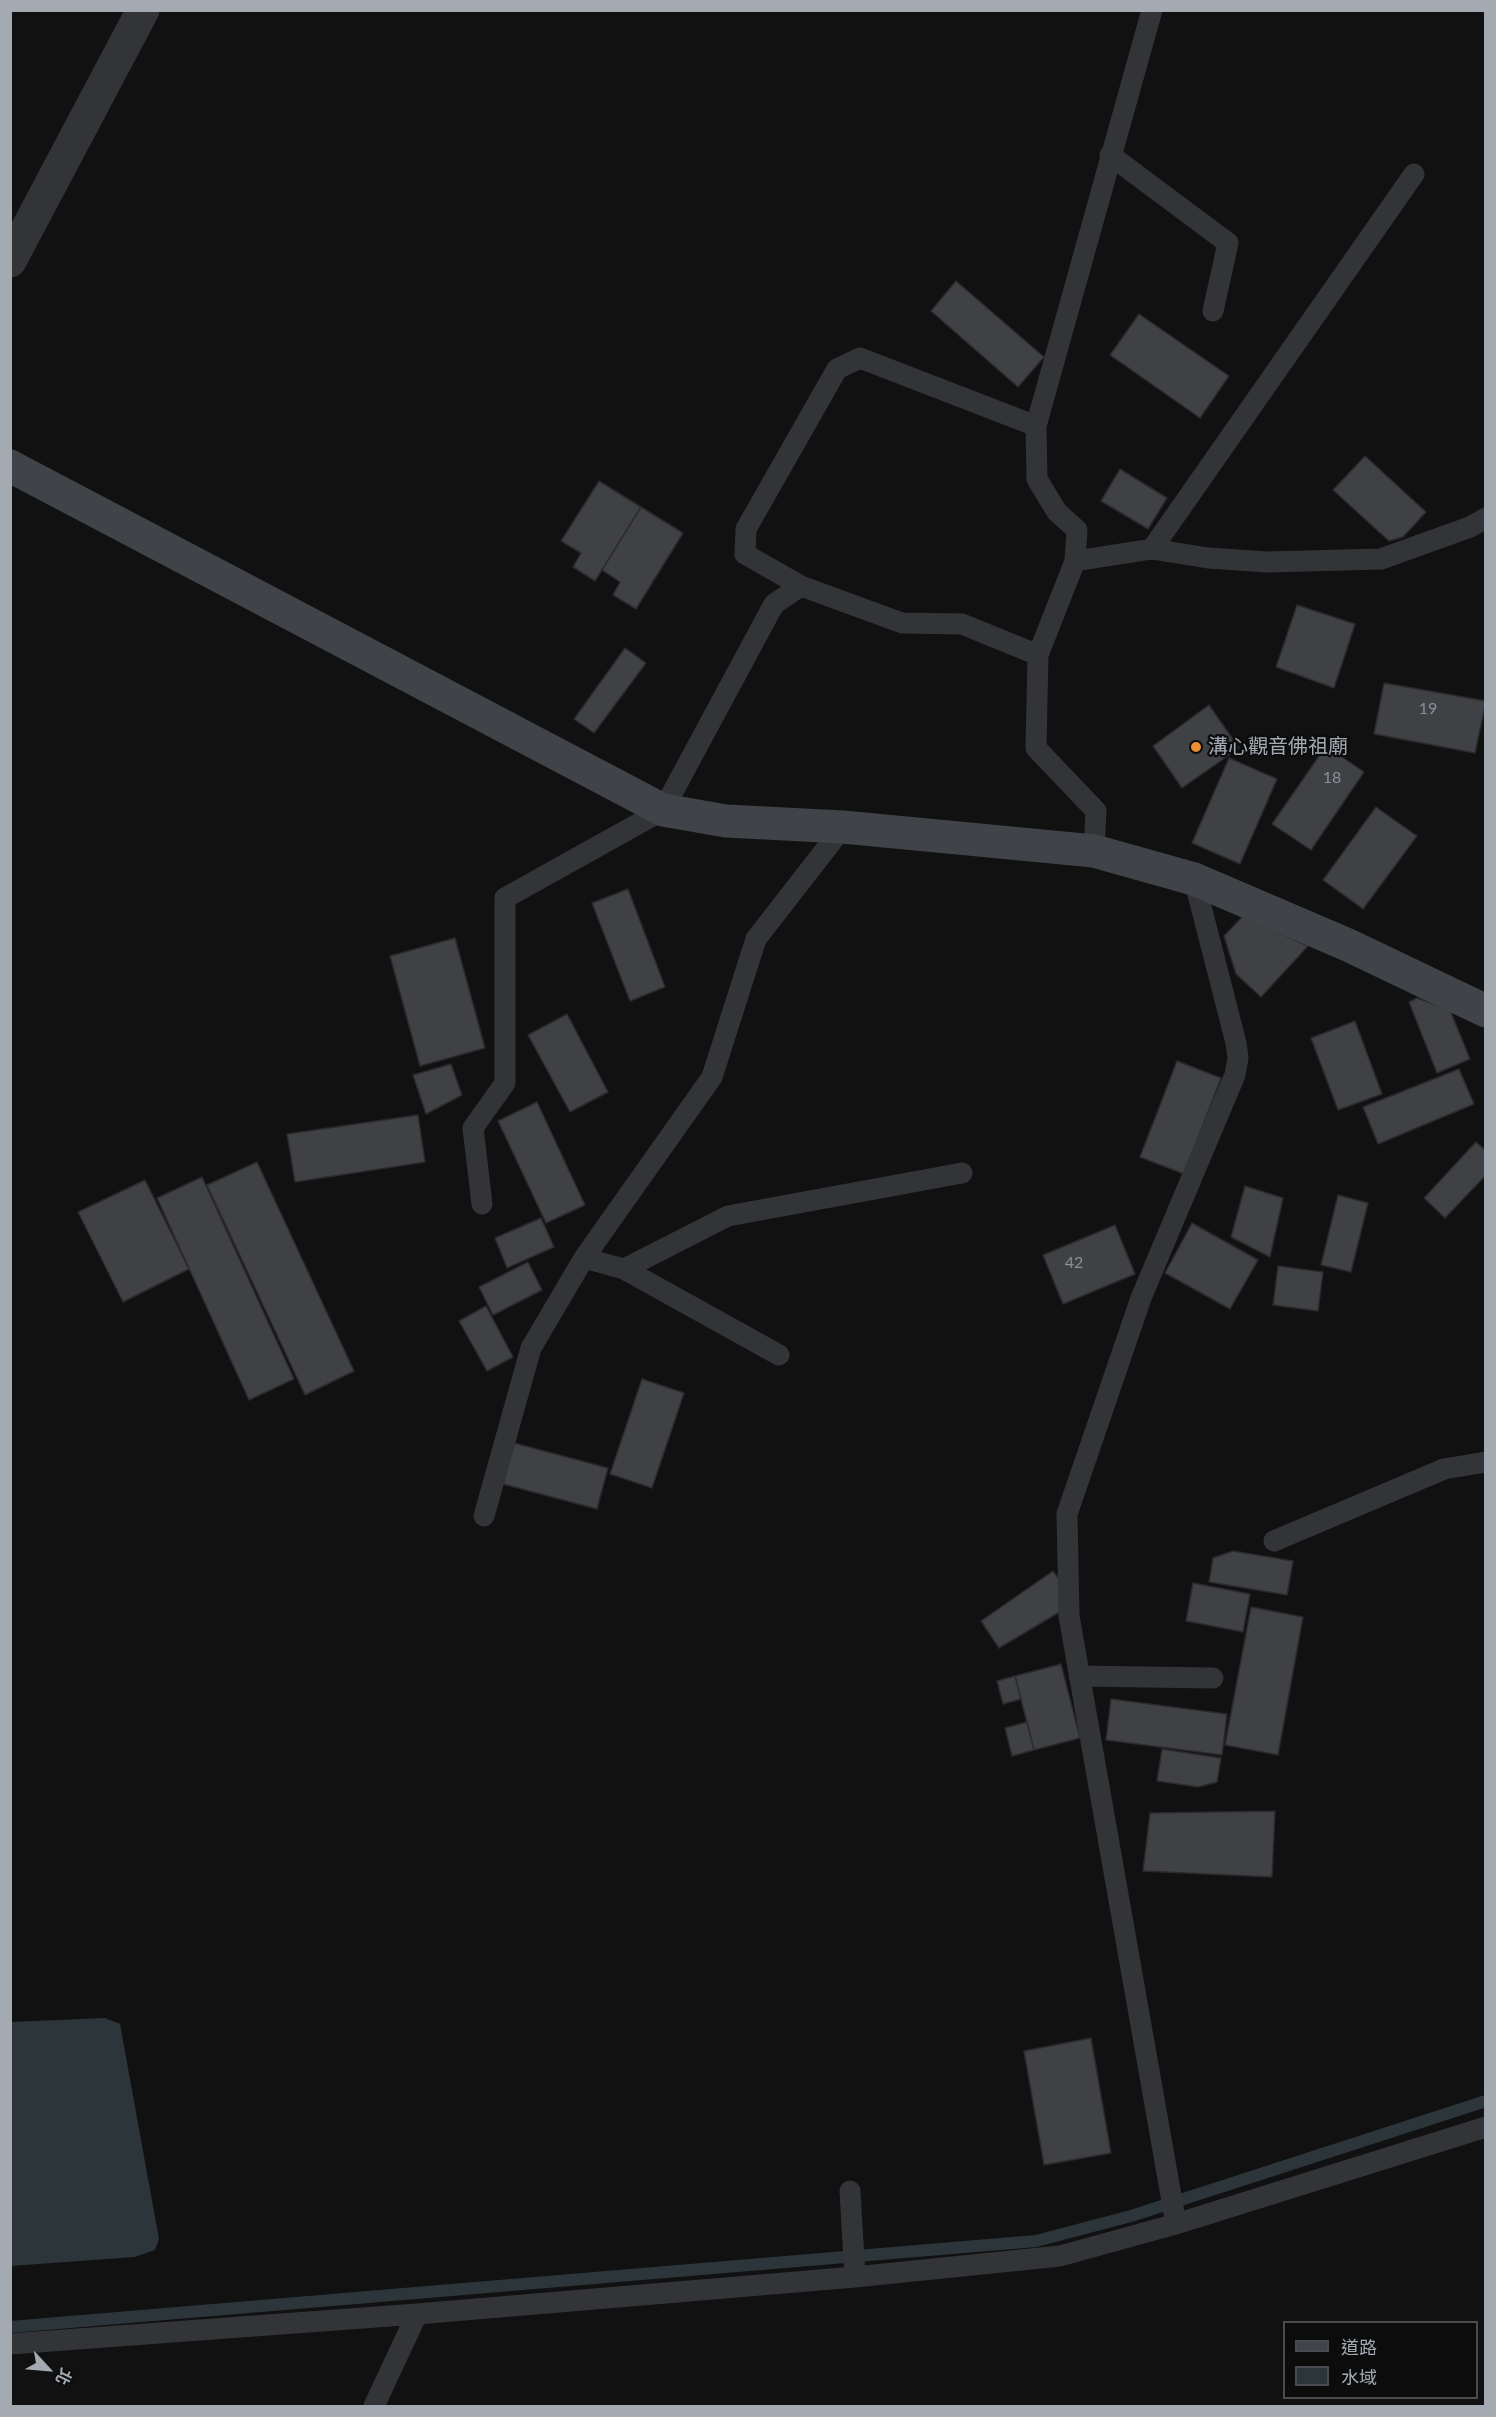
<!DOCTYPE html>
<html>
<head>
<meta charset="utf-8">
<style>
  body { margin:0 }
  #map { position:relative; width:1496px; height:2417px; overflow:hidden; background:#111112; font-family:Lato,"Noto Sans TC",sans-serif }
  canvas { display:block }
  .frame { position:absolute; inset:0; border:12px solid #a3aab2; pointer-events:none }
  .legend { position:absolute; left:1283px; top:2321px; width:195px; height:78px; box-sizing:border-box; background:#0c0c0d; border:2px solid #484b4f; margin:0; padding:8px 10px; list-style:none; font-size:18px; color:#a3aab2 }
  .legend li { display:flex; align-items:center; gap:12px; height:30px }
  .legend b { width:30px; border:2px solid #484b4f }
  .north { position:absolute; left:18px; top:2339px; width:60px; height:60px; -webkit-text-stroke:4px #0c0c0d; paint-order:stroke; rotate:116deg; font-size:16px; font-weight:700; line-height:24px; text-align:center; color:#a3aab2 }
  .north::after { content:''; display:block; margin:auto; width:21px; height:27px; background:#a3aab2; clip-path:polygon(50% 0,100% 100%,50% 72%,0 100%) }
</style>
</head>
<body>
<div id="map">
<canvas width="1496" height="2417"></canvas>
<div class="frame"></div>
<ul class="legend">
<li><b style="height:8px;background:#404347"></b>道路</li>
<li><b style="height:16px;background:#2b353a"></b>水域</li>
</ul>
<div class="north">北</div>
</div>
<script>
const c = document.querySelector('canvas').getContext('2d');
c.lineJoin = 'round';
function paint(path, color) { c.fillStyle = color; c.fill(path, 'evenodd'); }
const toPath = rows => new Path2D(rows.map(r => 'M' + r).join(''));
function trace(path, color, width, dash) { c.strokeStyle = color; c.lineWidth = width; c.lineCap = dash ? 'butt' : 'round'; c.setLineDash(dash || []); c.stroke(path); }
function drawText(font, color, halo, rows, align = 'center') {
  c.font = font + ' Lato,"Noto Sans TC",sans-serif'; c.lineWidth = 4.5; c.setLineDash([]); c.textBaseline = 'middle'; c.strokeStyle = halo; c.fillStyle = color; for (const [text, x, y, turn = 0] of rows) {
    c.save(); c.translate(x, y); c.rotate((+turn || 0) * Math.PI / 180); c.textAlign = isNaN(turn) ? turn : align; if (halo) c.strokeText(text, 0, 0); c.fillText(text, 0, 0); c.restore();
  }
}
paint(toPath([
  [105,2018,120,2024,159,2239,155,2250,135,2257,11,2266,11,2022]
]), '#2b353a');
trace(toPath([
  [10,2327,1036,2241,1131,2216,1486,2101]
]), '#2b353a', 12);
const building = toPath([
  [956,281,1044,357,1018,387,931,311,956,281],
  [1139,314,1229,376,1200,418,1110,355,1139,314],
  [1365,456,1426,512,1403,537,1389,541,1333,490,1365,456],
  [1120,469,1167,498,1148,529,1101,501,1120,469],
  [599,481,641,507,595,581,573,567,581,553,561,541,599,481],
  [641,507,683,533,636,609,613,595,620,582,602,570,641,507],
  [1297,605,1355,624,1334,688,1276,667,1297,605],
  [625,648,646,663,594,733,574,719,625,648],
  [1384,683,1486,701,1475,753,1374,734,1384,683],
  [1209,705,1239,748,1182,788,1153,746,1209,705],
  [1326,746,1364,772,1311,850,1272,824,1326,746],
  [1229,758,1277,779,1240,864,1192,843,1229,758],
  [1376,807,1417,836,1363,909,1323,880,1376,807],
  [628,889,665,987,630,1001,592,903,628,889],
  [1243,916,1308,946,1261,997,1236,974,1224,936,1243,916],
  [455,938,485,1048,420,1066,390,956,455,938],
  [1417,998,1450,1010,1470,1059,1437,1073,1409,1002,1417,998],
  [567,1014,608,1092,570,1112,528,1035,567,1014],
  [1355,1021,1382,1094,1338,1110,1311,1038,1355,1021],
  [1177,1061,1221,1078,1184,1174,1140,1157,1177,1061],
  [451,1064,462,1095,426,1114,413,1075,451,1064],
  [1459,1069,1474,1104,1378,1144,1363,1107,1459,1069],
  [537,1102,585,1205,546,1223,498,1121,537,1102],
  [418,1115,425,1162,295,1182,287,1134,418,1115],
  [1476,1142,1486,1151,1486,1175,1445,1218,1424,1198,1476,1142],
  [257,1162,354,1371,305,1395,207,1185,257,1162],
  [202,1177,294,1379,249,1400,157,1198,202,1177],
  [145,1180,189,1269,123,1302,78,1212,145,1180],
  [1245,1186,1283,1198,1270,1257,1231,1237,1245,1186],
  [1338,1195,1368,1203,1351,1272,1321,1265,1338,1195],
  [541,1218,554,1247,507,1268,495,1238,541,1218],
  [1192,1223,1258,1260,1230,1309,1165,1273,1192,1223],
  [1115,1225,1135,1274,1063,1304,1043,1255,1115,1225],
  [528,1262,542,1290,493,1315,479,1287,528,1262],
  [1278,1266,1323,1272,1318,1311,1273,1305,1278,1266],
  [486,1306,513,1357,487,1371,459,1321,486,1306],
  [642,1379,684,1393,652,1488,610,1474,642,1379],
  [514,1443,608,1468,597,1509,503,1484,514,1443],
  [1233,1551,1293,1561,1287,1595,1209,1582,1213,1558,1233,1551],
  [1053,1571,1061,1582,1063,1610,999,1648,981,1621,1053,1571],
  [1193,1583,1250,1594,1243,1632,1186,1621,1193,1583],
  [1251,1607,1303,1617,1278,1755,1225,1745,1251,1607],
  [1061,1664,1080,1738,1034,1750,1015,1676,1061,1664],
  [1015,1676,1021,1699,1003,1704,997,1681,1015,1676],
  [1111,1699,1227,1714,1222,1755,1106,1740,1111,1699],
  [1027,1722,1034,1750,1012,1756,1005,1728,1027,1722],
  [1162,1749,1221,1758,1217,1782,1198,1787,1157,1781,1162,1749],
  [1275,1811,1272,1877,1143,1871,1150,1813,1275,1811],
  [1091,2038,1111,2153,1044,2165,1024,2051,1091,2038]
]);
paint(building, '#404145');
trace(building, '#2b2b2e', 1.5);
trace(toPath([
  [1110,155,1228,243,1213,311],
  [1152,549,1414,174],
  [1075,561,1152,549,1208,558,1267,562,1381,559,1470,527,1486,518],
  [801,586,902,623,962,624,1038,655],
  [1094,851,1096,811,1036,748,1038,655,1075,561,1077,530,1057,512,1037,479,1036,426,1152,10],
  [482,1204,473,1128,505,1083,505,898,663,810,774,604,801,586,745,554,746,529,837,369,860,358,1036,426],
  [584,1258,624,1269,728,1216,962,1173],
  [624,1269,779,1355],
  [484,1516,531,1348,584,1258,712,1077,756,939,843,827],
  [1274,1541,1444,1469,1486,1462],
  [1079,1676,1213,1678],
  [850,2191,855,2277],
  [1176,2224,1069,1616,1067,1514,1141,1298,1235,1075,1238,1058,1236,1043,1194,879],
  [10,2344,417,2314,855,2277,1060,2256,1176,2224,1486,2127],
  [374,2406,417,2314]
]), '#323437', 21);
trace(toPath([
  [10,261,143,10]
]), '#323437', 33);
trace(toPath([
  [10,466,663,810,726,821,843,827,1094,851,1194,879,1348,945,1486,1011]
]), '#404347', 33);
for (const [x, y, r, color] of [
  [1196,747,6,"#ea8e31"]
]) { const dot = new Path2D(); dot.arc(x, y, r, 0, 2 * Math.PI); c.fillStyle = color; c.fill(dot); trace(dot, '#0c0c0d', 2); }
drawText('16px', '#8a9097', null, [
  ["19",1428,709],
  ["18",1332,778],
  ["42",1074,1263]
]);
drawText('20px', '#a3aab2', '#0c0c0d', [
  ["溝心觀音佛祖廟",1208,747]
], 'left');
</script>
</body>
</html>
